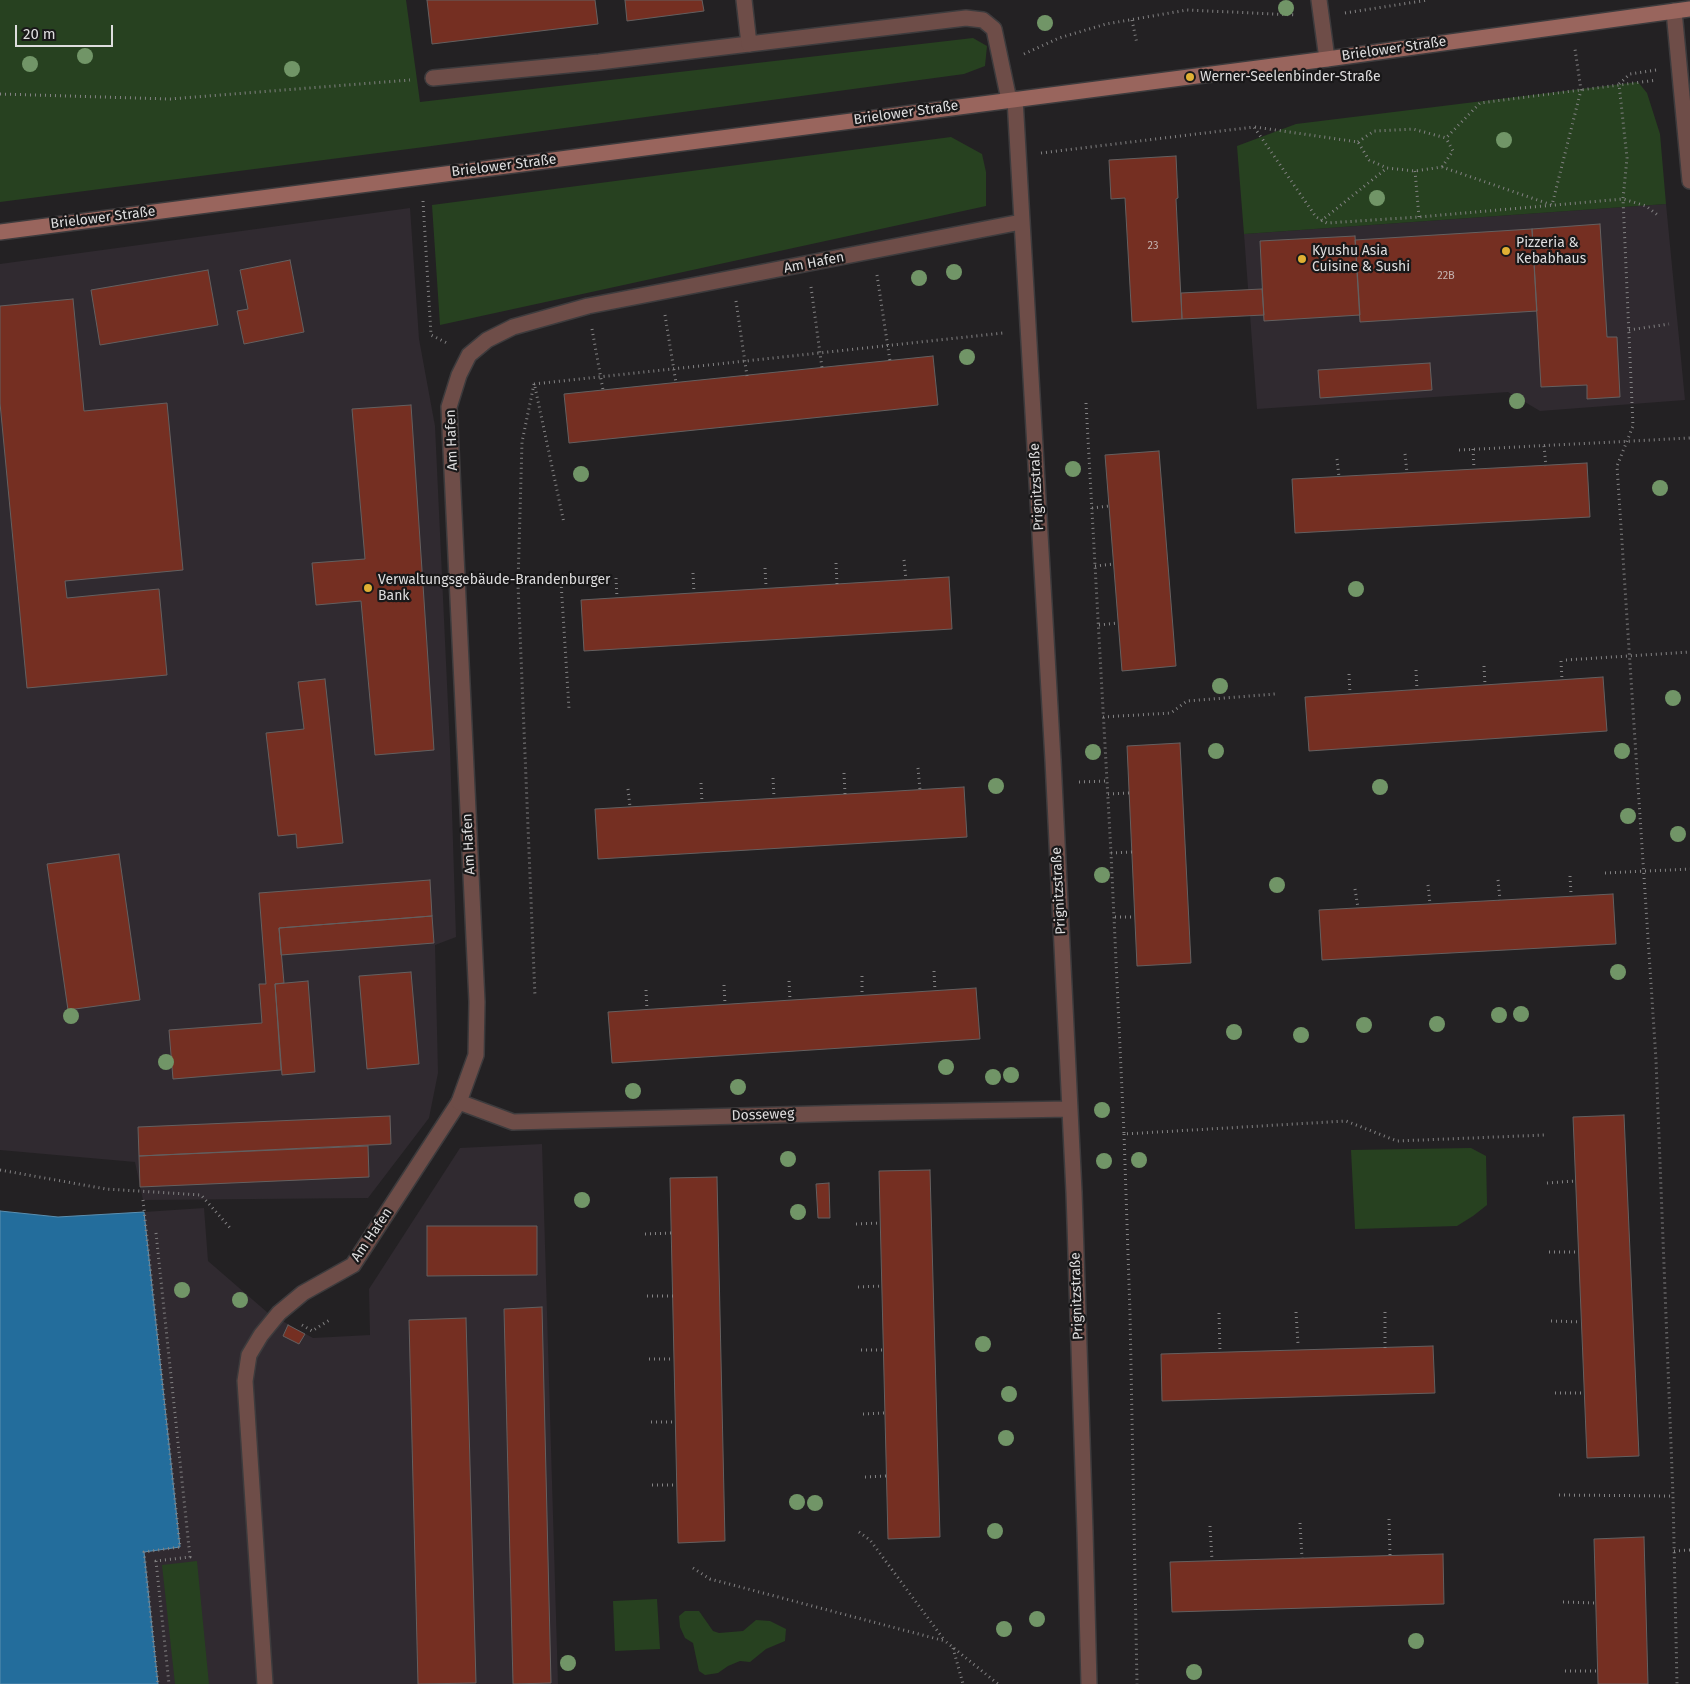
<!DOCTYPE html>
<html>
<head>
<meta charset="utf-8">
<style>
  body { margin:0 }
  #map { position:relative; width:1690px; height:1684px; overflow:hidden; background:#232123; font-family:"Fira Sans",sans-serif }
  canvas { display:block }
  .scale { position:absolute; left:15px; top:25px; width:98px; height:22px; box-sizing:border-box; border:2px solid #deddde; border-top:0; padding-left:6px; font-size:15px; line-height:18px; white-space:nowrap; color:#deddde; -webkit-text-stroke:4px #191819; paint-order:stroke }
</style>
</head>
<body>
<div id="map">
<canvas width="1690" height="1684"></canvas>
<div class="scale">20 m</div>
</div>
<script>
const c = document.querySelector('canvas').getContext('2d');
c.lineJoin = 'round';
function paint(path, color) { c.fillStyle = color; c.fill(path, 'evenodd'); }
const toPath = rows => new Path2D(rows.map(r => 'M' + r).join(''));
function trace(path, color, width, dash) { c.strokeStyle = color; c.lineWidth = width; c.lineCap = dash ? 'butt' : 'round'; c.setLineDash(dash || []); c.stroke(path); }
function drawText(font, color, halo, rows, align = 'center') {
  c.font = font + ' "Fira Sans",sans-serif'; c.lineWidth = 4.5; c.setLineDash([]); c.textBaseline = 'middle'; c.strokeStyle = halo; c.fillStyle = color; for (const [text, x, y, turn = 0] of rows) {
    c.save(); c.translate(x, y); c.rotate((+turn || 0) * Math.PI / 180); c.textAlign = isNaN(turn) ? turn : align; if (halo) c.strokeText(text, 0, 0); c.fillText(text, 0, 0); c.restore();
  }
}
paint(toPath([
  [1666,204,1685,400,1540,411,1508,392,1257,409,1244,234],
  [410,208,419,339,435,426,450,748,456,937,435,945,438,1073,429,1118,368,1198,143,1200,135,1162,0,1150,0,264],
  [542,1144,558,1684,158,1684,144,1552,180,1547,144,1212,204,1208,208,1261,268,1313,313,1338,370,1335,369,1289,460,1148]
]), '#302a30');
paint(toPath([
  [0,0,406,0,420,102,973,38,987,46,985,66,964,74,424,147,0,202],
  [1638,82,1647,93,1660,134,1666,204,1244,234,1237,146,1296,124],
  [951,137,982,154,986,172,986,206,440,325,432,205],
  [1471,1148,1486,1156,1487,1205,1473,1216,1457,1226,1355,1229,1351,1150],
  [197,1561,209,1684,175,1684,162,1565],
  [657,1599,660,1649,615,1651,613,1601],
  [685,1611,699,1611,713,1631,719,1633,743,1631,756,1620,770,1621,786,1629,785,1641,766,1649,750,1662,740,1661,728,1666,718,1673,705,1675,699,1671,693,1643,685,1638,680,1627,679,1616]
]), '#274120');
const water = toPath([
  [0,1211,58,1217,144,1212,180,1547,144,1552,158,1684,0,1684,0,1211]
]);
paint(water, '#236d9c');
trace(water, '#5b8fb0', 1);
const building = toPath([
  [427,0,595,0,598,24,432,44,427,0],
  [625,0,702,0,704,11,627,21,625,0],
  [1176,156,1178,198,1176,199,1182,319,1132,322,1125,198,1111,199,1109,160,1176,156],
  [1600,224,1607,337,1617,337,1620,397,1587,399,1587,385,1541,387,1532,229,1600,224],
  [1532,229,1537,311,1360,322,1355,240,1532,229],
  [1355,236,1360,315,1264,321,1260,241,1355,236],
  [290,260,304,332,244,344,237,311,248,309,240,270,290,260],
  [208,270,218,325,100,345,91,290,208,270],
  [1262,289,1264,315,1182,319,1181,293,1262,289],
  [73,299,84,411,167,403,183,570,65,581,67,598,159,589,167,675,27,688,0,403,0,306,73,299],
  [933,356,938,405,569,443,564,394,933,356],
  [1430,363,1432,390,1320,398,1318,370,1430,363],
  [411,405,434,750,375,755,361,601,316,605,312,563,365,559,352,409,411,405],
  [1159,451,1176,666,1122,671,1105,455,1159,451],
  [1587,463,1590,517,1295,533,1292,479,1587,463],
  [949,577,952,629,584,651,581,600,949,577],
  [1603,677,1607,731,1309,751,1305,697,1603,677],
  [325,679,343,843,297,848,296,834,278,836,266,733,304,729,298,682,325,679],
  [1180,743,1191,963,1137,966,1127,746,1180,743],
  [964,787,967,837,598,859,595,809,964,787],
  [119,854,140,1000,68,1010,47,864,119,854],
  [430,880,432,916,279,928,284,983,275,984,281,1070,173,1079,169,1030,262,1023,259,984,266,984,259,893,430,880],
  [1613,894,1616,944,1322,960,1319,910,1613,894],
  [432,916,434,943,281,955,279,928,432,916],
  [411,972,419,1064,367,1069,359,976,411,972],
  [308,981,315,1072,282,1075,275,984,308,981],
  [976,988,980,1039,612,1063,608,1012,976,988],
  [1624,1115,1639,1456,1587,1458,1573,1117,1624,1115],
  [390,1116,391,1144,139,1156,138,1127,390,1116],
  [368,1146,369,1177,140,1187,139,1156,368,1146],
  [930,1170,940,1537,888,1539,879,1171,930,1170],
  [717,1177,725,1541,678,1543,670,1178,717,1177],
  [829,1183,830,1218,818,1218,816,1184,829,1183],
  [427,1226,537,1226,537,1275,427,1276,427,1226],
  [542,1307,551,1683,513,1684,504,1309,542,1307],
  [466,1318,476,1683,418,1684,409,1320,466,1318],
  [288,1325,305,1334,299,1344,283,1336,288,1325],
  [1433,1346,1435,1393,1162,1401,1161,1354,1433,1346],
  [1644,1537,1648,1684,1598,1684,1594,1539,1644,1537],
  [1443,1554,1444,1604,1172,1612,1170,1562,1443,1554]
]);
paint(building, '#752f22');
trace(building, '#646060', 1);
const lane = toPath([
  [433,78,599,62,749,44],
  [265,1684,245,1381,249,1355,261,1335,279,1313,303,1293,353,1265,459,1102]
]);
const street = toPath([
  [744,0,749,44,966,18,983,20,994,29,1009,100],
  [1319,0,1327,59],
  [1674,11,1690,181],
  [1015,99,1053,760,1074,1192,1085,1531,1089,1684],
  [1021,222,588,306,513,327,487,340,469,355,459,375,449,407,477,1002,476,1055,459,1102,513,1122,852,1113,1069,1109]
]);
const secondary = toPath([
  [0,232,1327,59,1690,9]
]);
trace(lane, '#3d3b3d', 18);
trace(street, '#3d3b3d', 18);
trace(secondary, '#3d3b3d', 18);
trace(toPath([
  [1345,13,1428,0],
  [1132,20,1137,44],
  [1024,54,1059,38,1106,24,1187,10,1296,15],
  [1656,70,1630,74,1619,84,1627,158,1623,199,1633,426,1617,466,1656,1060,1673,1496,1677,1684],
  [0,94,170,99,410,80],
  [1255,127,1358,142,1369,160,1387,168,1415,171,1442,167,1552,205,1581,90,1575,49],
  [1358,142,1374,131,1413,129,1446,138,1480,103,1657,80],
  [1041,153,1254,127,1316,217,1327,223,1419,217,1623,199,1646,206,1659,216],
  [1442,167,1453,151,1446,138],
  [1415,171,1419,217],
  [423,201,431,335,449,344],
  [1321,221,1387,168],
  [877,275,890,361],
  [811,287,822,368],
  [736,301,747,376],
  [665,315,676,383],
  [592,329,603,390],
  [1629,330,1669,324],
  [534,384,522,442,518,584,535,997],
  [534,384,1003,333],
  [535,387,564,523],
  [1086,403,1111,853,1124,1134,1346,1121,1397,1141,1545,1135],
  [1544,446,1546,466],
  [1473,449,1474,469],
  [1459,450,1690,438],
  [1405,454,1407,473],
  [1337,459,1339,477],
  [1092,508,1109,506],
  [904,560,906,580],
  [836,563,837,584],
  [1095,566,1114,564],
  [765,568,766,586],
  [693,573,694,593],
  [616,578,617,598],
  [561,582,569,709],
  [1099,625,1118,623],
  [1566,660,1690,652],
  [1561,661,1562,680],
  [1484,666,1485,685],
  [1416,670,1417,690],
  [1349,674,1350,694],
  [1103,717,1171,713,1187,701,1275,694],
  [918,768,920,790],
  [844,773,845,794],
  [773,778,774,798],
  [1079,782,1107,781],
  [701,783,702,803],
  [628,789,630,807],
  [1108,794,1129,793],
  [1111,853,1132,852],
  [1605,873,1690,869],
  [1570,876,1571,893],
  [1498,880,1500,900],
  [1428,885,1430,904],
  [1355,889,1358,908],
  [1115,917,1134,917],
  [934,971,935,991],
  [862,976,862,995],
  [789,981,790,1000],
  [724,985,725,1004],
  [646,990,647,1010],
  [1124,1134,1130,1313,1137,1684],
  [0,1170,106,1189,201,1195,231,1229],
  [1547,1183,1575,1181],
  [143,1200,180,1547,144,1552,158,1684],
  [856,1224,880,1223],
  [156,1233,190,1557,156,1561,169,1684],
  [645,1234,671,1233],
  [1549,1252,1578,1252],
  [858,1287,882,1286],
  [647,1296,673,1296],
  [1296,1312,1298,1344],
  [1219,1313,1220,1352],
  [1551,1321,1581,1322],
  [302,1325,312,1331,331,1319],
  [1385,1348,1385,1312],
  [861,1350,883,1350],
  [649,1359,674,1359],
  [1555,1393,1584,1393],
  [863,1414,885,1413],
  [651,1422,676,1422],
  [865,1477,887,1476],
  [652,1485,677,1485],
  [1559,1495,1673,1496],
  [1389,1519,1390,1555],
  [1300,1523,1302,1558],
  [1210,1526,1212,1560],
  [859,1532,870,1540,945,1641],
  [1674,1551,1690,1550],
  [693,1568,710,1579,945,1641,998,1684],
  [1563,1602,1596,1603],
  [953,1648,963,1684],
  [1565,1671,1598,1671]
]), '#838283', 3, [1, 4]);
trace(lane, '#6e4d48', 15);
trace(street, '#6e4d48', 15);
trace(secondary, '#99655d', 15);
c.fillStyle = '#719567';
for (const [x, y] of [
  [1286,8],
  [1045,23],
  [85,56],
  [30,64],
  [292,69],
  [1504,140],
  [1377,198],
  [954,272],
  [919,278],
  [967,357],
  [1517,401],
  [1073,469],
  [581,474],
  [1660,488],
  [1356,589],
  [1220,686],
  [1673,698],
  [1216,751],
  [1622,751],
  [1093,752],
  [996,786],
  [1380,787],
  [1628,816],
  [1678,834],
  [1102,875],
  [1277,885],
  [1618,972],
  [1521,1014],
  [1499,1015],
  [71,1016],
  [1437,1024],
  [1364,1025],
  [1234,1032],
  [1301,1035],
  [166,1062],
  [946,1067],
  [1011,1075],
  [993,1077],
  [738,1087],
  [633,1091],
  [1102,1110],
  [788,1159],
  [1139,1160],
  [1104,1161],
  [582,1200],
  [798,1212],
  [182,1290],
  [240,1300],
  [983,1344],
  [1009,1394],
  [1006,1438],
  [797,1502],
  [815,1503],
  [995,1531],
  [1037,1619],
  [1004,1629],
  [1416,1641],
  [568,1663],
  [1194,1672]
]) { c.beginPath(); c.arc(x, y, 8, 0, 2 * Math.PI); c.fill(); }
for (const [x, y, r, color] of [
  [1190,77,5,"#e0b034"],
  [1506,251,5,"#e0b034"],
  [1302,259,5,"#e0b034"],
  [368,588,5,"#e0b034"]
]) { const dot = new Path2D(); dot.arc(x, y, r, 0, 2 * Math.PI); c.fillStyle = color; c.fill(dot); trace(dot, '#191819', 2); }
drawText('11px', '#c4b2af', null, [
  ["23",1153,246],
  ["22B",1446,276]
]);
drawText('14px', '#deddde', '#191819', [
  ["Brielower Straße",1394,49,-8],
  ["Brielower Straße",906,113,-8],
  ["Brielower Straße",504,166,-7],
  ["Brielower Straße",103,218,-7],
  ["Am Hafen",814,263,-11],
  ["Am Hafen",452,440,-92],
  ["Prignitzstraße",1037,487,-93],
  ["Am Hafen",469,844,-93],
  ["Prignitzstraße",1059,891,-93],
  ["Dosseweg",763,1115,-2],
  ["Am Hafen",372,1235,-56],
  ["Prignitzstraße",1077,1296,-92]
]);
drawText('14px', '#deddde', '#191819', [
  ["Werner-Seelenbinder-Straße",1200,77],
  ["Pizzeria &",1516,243],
  ["Kebabhaus",1516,259],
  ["Kyushu Asia",1312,251],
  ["Cuisine & Sushi",1312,267],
  ["Verwaltungsgebäude-Brandenburger",378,580],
  ["Bank",378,596]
], 'left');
</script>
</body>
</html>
